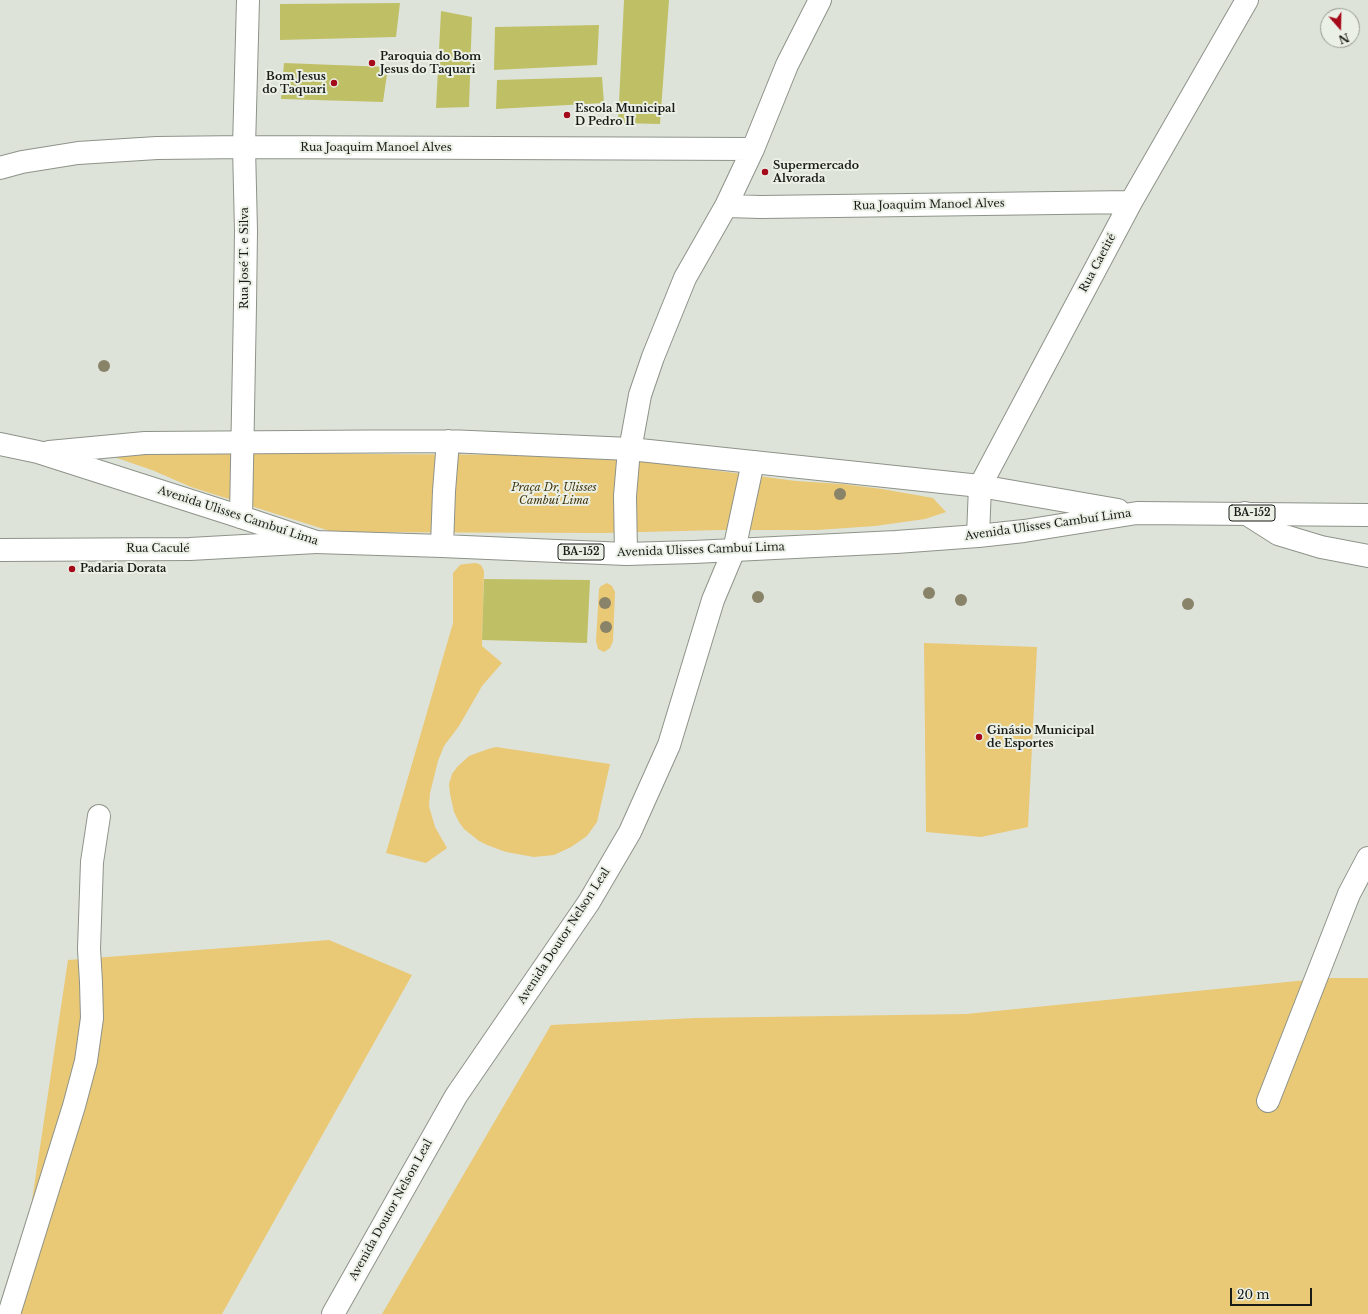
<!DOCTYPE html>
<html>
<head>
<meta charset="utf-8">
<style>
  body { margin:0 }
  #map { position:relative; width:1368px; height:1314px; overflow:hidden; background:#dee3d9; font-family:"Libre Baskerville",serif }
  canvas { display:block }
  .north { position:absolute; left:1320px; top:8px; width:40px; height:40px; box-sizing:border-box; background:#ebf0e6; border:1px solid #979b93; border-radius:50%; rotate:160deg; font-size:11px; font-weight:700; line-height:16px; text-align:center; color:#191b17 }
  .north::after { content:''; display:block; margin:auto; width:14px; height:18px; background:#a40a19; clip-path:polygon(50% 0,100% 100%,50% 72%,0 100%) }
  .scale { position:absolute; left:1230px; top:1288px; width:82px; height:18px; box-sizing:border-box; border:2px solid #191b17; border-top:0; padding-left:5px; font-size:12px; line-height:14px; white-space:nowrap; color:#191b17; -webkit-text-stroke:3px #ebf0e6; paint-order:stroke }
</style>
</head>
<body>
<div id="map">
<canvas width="1368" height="1314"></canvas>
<div class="north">N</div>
<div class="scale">20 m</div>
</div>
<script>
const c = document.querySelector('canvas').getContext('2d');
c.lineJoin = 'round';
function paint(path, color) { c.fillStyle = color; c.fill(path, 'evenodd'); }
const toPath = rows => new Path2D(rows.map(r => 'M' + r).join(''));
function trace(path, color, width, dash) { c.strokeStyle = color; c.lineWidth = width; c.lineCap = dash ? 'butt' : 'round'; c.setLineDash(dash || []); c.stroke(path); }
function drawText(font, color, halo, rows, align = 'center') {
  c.font = font + ' "Libre Baskerville",serif'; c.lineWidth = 4; c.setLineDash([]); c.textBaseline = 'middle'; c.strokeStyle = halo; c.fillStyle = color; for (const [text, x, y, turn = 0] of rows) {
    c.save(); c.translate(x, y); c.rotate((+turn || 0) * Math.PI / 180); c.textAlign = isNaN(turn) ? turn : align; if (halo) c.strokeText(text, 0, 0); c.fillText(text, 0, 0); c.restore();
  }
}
paint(toPath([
  [170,453,553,455,620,458,796,481,842,484,882,489,933,498,946,512,925,519,875,526,817,530,721,530,603,533,333,532,191,487,152,470,114,457],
  [476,563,481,565,484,571,482,646,502,663,482,686,459,726,444,746,438,761,430,793,429,806,435,827,447,848,426,863,386,853,453,623,453,573,460,565,464,564],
  [607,583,612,586,615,592,613,641,610,648,604,652,598,649,596,641,599,589,601,586],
  [924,643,1037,647,1028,827,981,837,926,832],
  [496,747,610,764,597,822,587,836,571,847,554,855,534,857,506,852,487,845,479,841,464,829,459,822,454,812,450,794,449,784,452,774,457,767,469,756,488,749],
  [329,940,412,975,222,1314,15,1314,68,960],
  [1327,978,1368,978,1368,1314,382,1314,551,1025,695,1018,966,1014]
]), '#e9c876');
paint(toPath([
  [624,0,669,0,660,124,618,123],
  [400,3,396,37,280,40,280,4],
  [441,11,472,17,469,107,436,108],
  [599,25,597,65,494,70,495,27],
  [284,63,388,67,383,102,281,99],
  [602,77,604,103,496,109,497,80],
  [484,579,590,580,587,643,482,640]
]), '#bfc066');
const minor = toPath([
  [0,168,22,162,78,153,157,148,244,147,753,149],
  [726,206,761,207,1131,202],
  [1245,513,1278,534,1321,547,1368,556],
  [241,517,245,305,246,231,244,147,248,0],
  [978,536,980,486,1131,202,1247,0],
  [0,550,190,549,316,542],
  [626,554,625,496,628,461,640,395,653,357,685,278,726,206,753,149,787,65,820,0],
  [1268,1101,1349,894,1368,858],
  [9,1314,74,1106,86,1061,92,1018,91,982,89,949,92,862,99,816],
  [333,1314,456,1096,589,902,630,832,669,745,713,600,734,550,753,462]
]);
const major = toPath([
  [0,444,38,452,241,517,316,542,442,546,626,554,694,552,896,542,978,536,1024,531,1137,513,1368,515],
  [49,452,145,443,448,441,630,449,980,486,1118,510],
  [442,546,444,491,448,441]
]);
trace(minor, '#8e938a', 24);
trace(major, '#8e938a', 24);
trace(minor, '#fff', 22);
trace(major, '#fff', 22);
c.fillStyle = '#898369';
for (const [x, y] of [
  [104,366],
  [840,494],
  [929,593],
  [758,597],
  [961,600],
  [605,603],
  [1188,604],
  [606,627]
]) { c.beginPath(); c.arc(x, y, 6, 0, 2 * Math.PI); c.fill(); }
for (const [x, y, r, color] of [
  [372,63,4,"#a40a19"],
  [334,83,4,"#a40a19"],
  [567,115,4,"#a40a19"],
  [765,172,4,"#a40a19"],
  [72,569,4,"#a40a19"],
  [979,737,4,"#a40a19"]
]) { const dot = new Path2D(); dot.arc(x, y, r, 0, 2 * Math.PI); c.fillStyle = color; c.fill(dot); trace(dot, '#ebf0e6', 1.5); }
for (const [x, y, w] of [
  [1252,513,46],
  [581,552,46]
]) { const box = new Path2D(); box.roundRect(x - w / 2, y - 8, w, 16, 3); c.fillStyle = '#ebf0e6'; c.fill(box); trace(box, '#191b17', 1); }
drawText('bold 10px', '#191b17', null, [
  ["BA-152",1252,513],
  ["BA-152",581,552]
]);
drawText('bold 11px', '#191b17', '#ebf0e6', [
  ["Paroquia do Bom",380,57],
  ["Jesus do Taquari",380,70],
  ["Bom Jesus",326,77,"right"],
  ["do Taquari",326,90,"right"],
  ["Escola Municipal",575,109],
  ["D Pedro II",575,122],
  ["Supermercado",773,166],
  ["Alvorada",773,179],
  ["Padaria Dorata",80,569],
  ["Ginásio Municipal",987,731],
  ["de Esportes",987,744]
], 'left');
drawText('11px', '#191b17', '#ebf0e6', [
  ["Rua Joaquim Manoel Alves",376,148],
  ["Rua Joaquim Manoel Alves",929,205,-1],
  ["Rua José T. e Silva",245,258,-90],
  ["Rua Caetité",1098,263,-62],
  ["Avenida Ulisses Cambuí Lima",238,516,18],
  ["Avenida Ulisses Cambuí Lima",1048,525,-8],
  ["Rua Caculé",158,549],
  ["Avenida Ulisses Cambuí Lima",701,550,-2],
  ["Avenida Doutor Nelson Leal",564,936,-57],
  ["Avenida Doutor Nelson Leal",391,1210,-61]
]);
drawText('italic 11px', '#43350e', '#ebf0e6', [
  ["Praça Dr, Ulisses",554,488],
  ["Cambuí Lima",554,501]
]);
</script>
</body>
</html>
